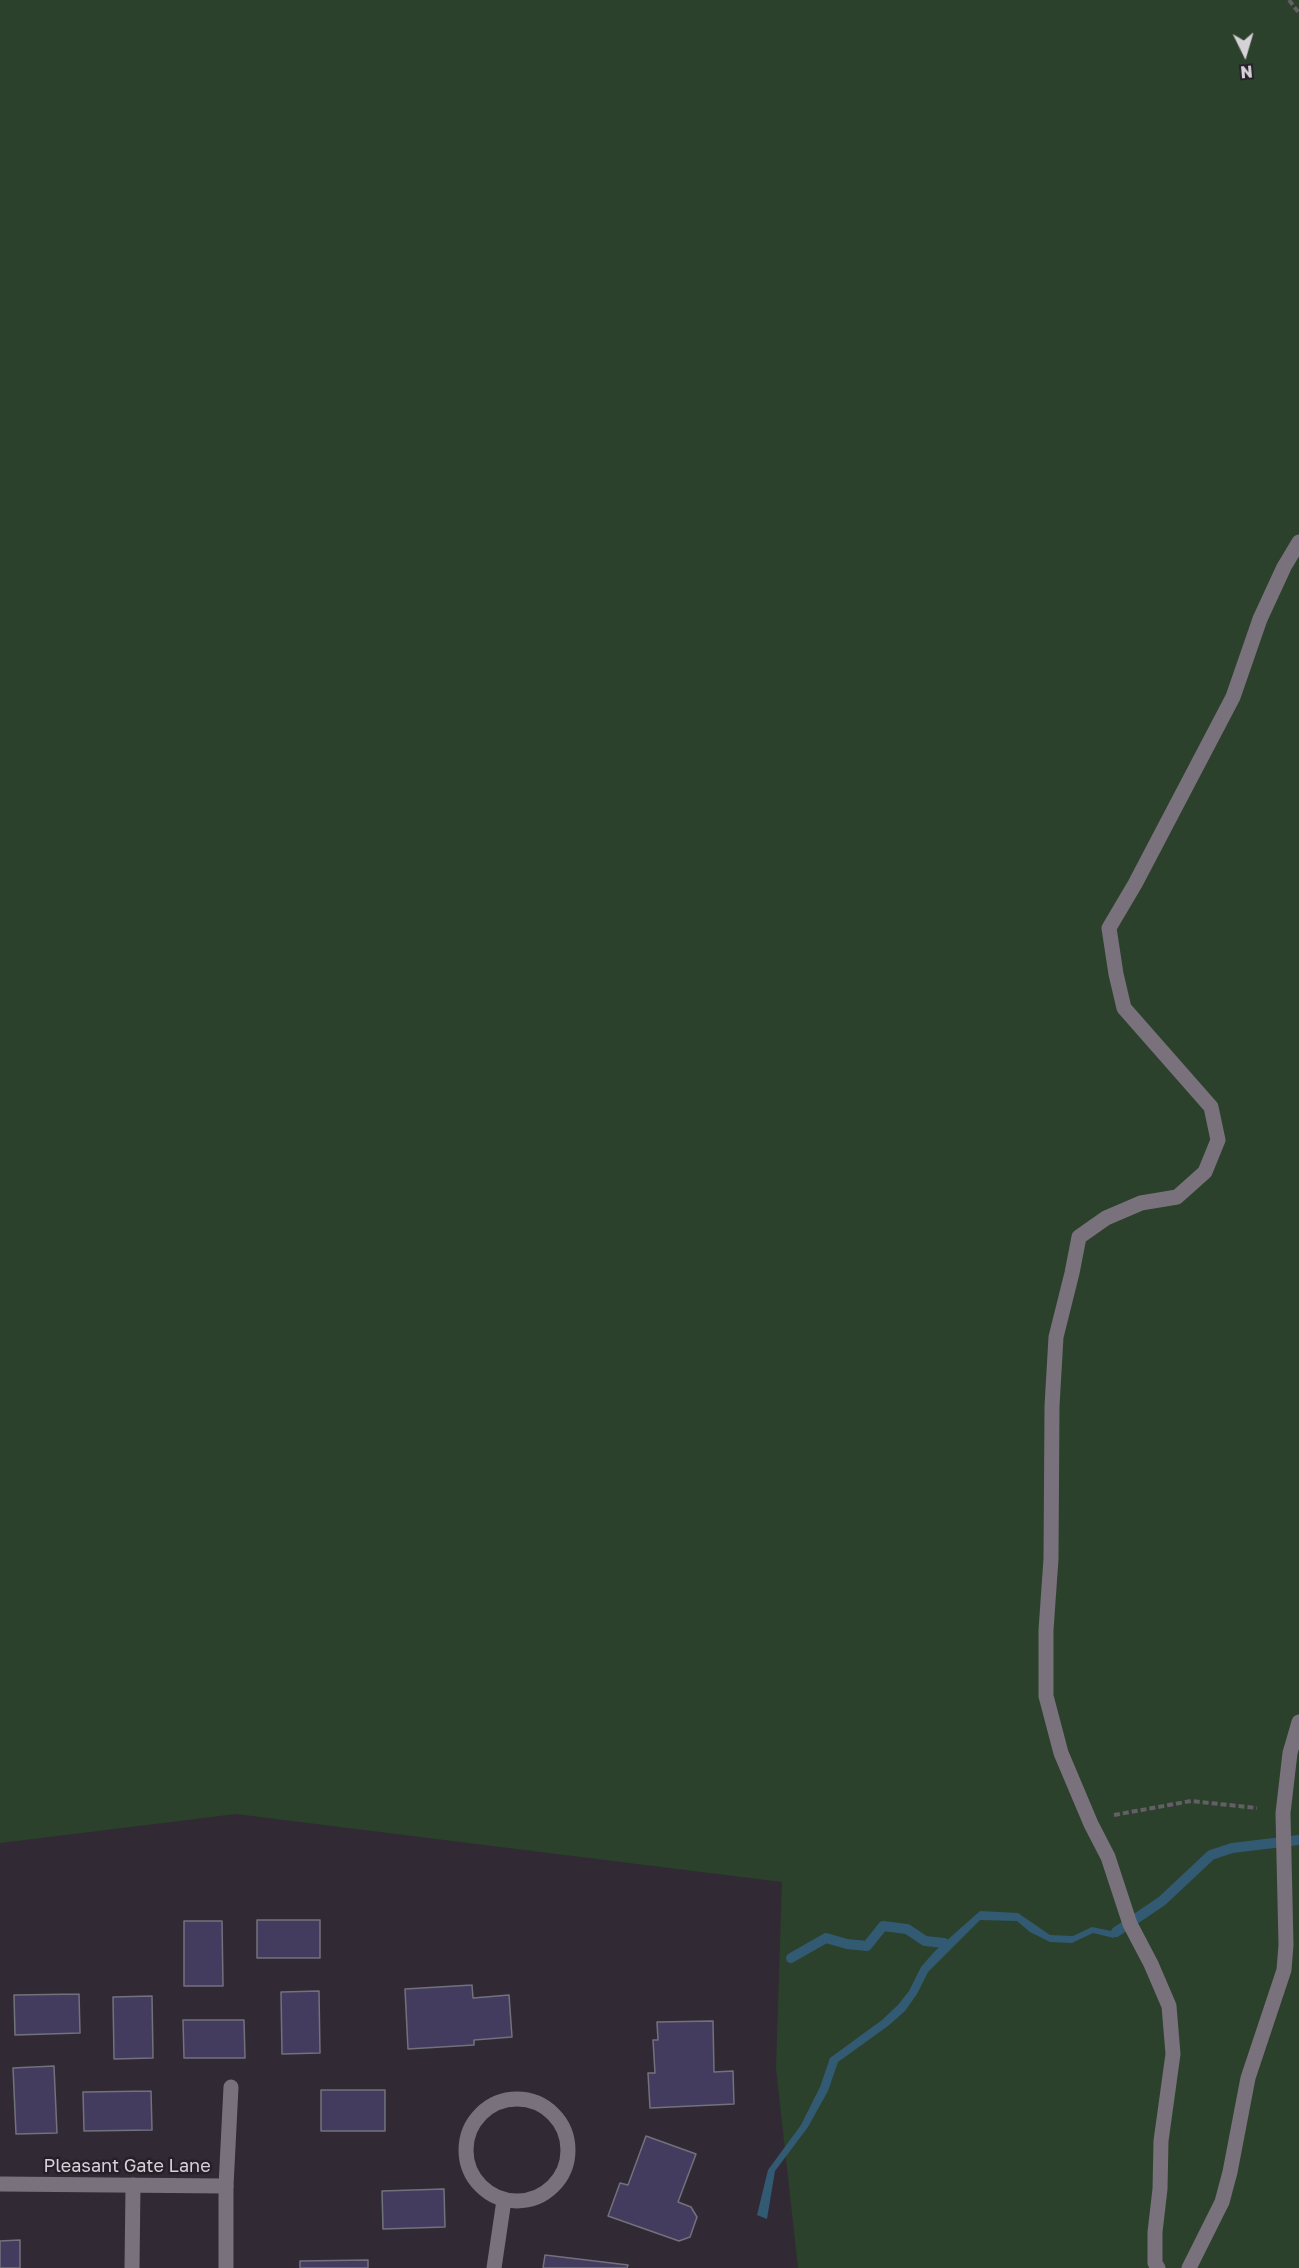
<!DOCTYPE html>
<html>
<head>
<meta charset="utf-8">
<style>
  body { margin:0 }
  #map { position:relative; width:1299px; height:2268px; overflow:hidden; background:#312a34; font-family:"Golos Text",sans-serif }
  canvas { display:block }
  .north { position:absolute; left:1215px; top:24px; width:60px; height:60px; -webkit-text-stroke:4px #27202a; paint-order:stroke; rotate:175deg; font-size:16px; font-weight:700; line-height:24px; text-align:center; color:#d6d1d7 }
  .north::after { content:''; display:block; margin:auto; width:21px; height:27px; background:#d6d1d7; clip-path:polygon(50% 0,100% 100%,50% 72%,0 100%) }
</style>
</head>
<body>
<div id="map">
<canvas width="1299" height="2268"></canvas>
<div class="north">N</div>
</div>
<script>
const c = document.querySelector('canvas').getContext('2d');
c.lineJoin = 'round';
function paint(path, color) { c.fillStyle = color; c.fill(path, 'evenodd'); }
const toPath = rows => new Path2D(rows.map(r => 'M' + r).join(''));
function trace(path, color, width, dash) { c.strokeStyle = color; c.lineWidth = width; c.lineCap = dash ? 'butt' : 'round'; c.setLineDash(dash || []); c.stroke(path); }
function drawText(font, color, halo, rows, align = 'center') {
  c.font = font + ' "Golos Text",sans-serif'; c.lineWidth = 5; c.setLineDash([]); c.textBaseline = 'middle'; c.strokeStyle = halo; c.fillStyle = color; for (const [text, x, y, turn = 0] of rows) {
    c.save(); c.translate(x, y); c.rotate((+turn || 0) * Math.PI / 180); c.textAlign = isNaN(turn) ? turn : align; if (halo) c.strokeText(text, 0, 0); c.fillText(text, 0, 0); c.restore();
  }
}
paint(toPath([
  [0,0,1299,0,1299,2268,798,2268,776,2068,782,1882,236,1814,0,1843]
]), '#2b412b');
paint(toPath([
  [980,1911,1018,1913,1050,1935,1073,1936,1092,1927,1116,1932,1114,1938,1093,1933,1072,1943,1050,1942,1030,1932,1017,1921,980,1920,928,1972,917,1994,905,2011,888,2026,838,2062,828,2091,808,2127,775,2171,767,2219,757,2215,768,2170,801,2125,820,2087,830,2058,882,2020,898,2005,909,1991,921,1967,935,1951]
]), '#335a73');
trace(toPath([
  [1116,1932,1162,1901,1211,1855,1232,1848,1299,1840],
  [791,1958,826,1938,847,1944,867,1946,883,1926,907,1929,925,1941,944,1943]
]), '#335a73', 10);
const building = toPath([
  [257,1920,320,1920,320,1958,257,1958,257,1920],
  [184,1921,222,1921,223,1986,184,1986,184,1921],
  [472,1985,473,1998,509,1995,512,2037,474,2040,474,2045,408,2049,405,1989,472,1985],
  [319,1991,320,2053,282,2054,281,1992,319,1991],
  [79,1994,80,2033,15,2035,14,1995,79,1994],
  [152,1996,153,2058,114,2059,113,1997,152,1996],
  [183,2020,244,2020,245,2058,184,2058,183,2020],
  [713,2021,714,2072,733,2071,734,2104,650,2108,648,2073,655,2073,653,2040,658,2040,657,2022,713,2021],
  [54,2066,57,2133,16,2134,13,2068,54,2066],
  [321,2090,385,2090,385,2131,321,2131,321,2090],
  [151,2091,152,2130,84,2131,83,2092,151,2091],
  [646,2136,696,2154,678,2202,691,2207,697,2217,690,2237,679,2241,608,2216,620,2183,628,2185,646,2136],
  [444,2189,445,2227,383,2229,382,2191,444,2189],
  [20,2240,20,2268,0,2268,0,2241,20,2240],
  [545,2255,628,2265,627,2268,543,2268,545,2255],
  [368,2260,368,2268,300,2268,300,2261,368,2260]
]);
paint(building, '#433c5f');
trace(building, '#73717e', 1.5);
trace(toPath([
  [1289,0,1299,13],
  [1114,1815,1191,1801,1257,1808]
]), '#645e67', 4, [6, 3]);
trace(toPath([
  [132,2268,133,2185],
  [226,2268,226,2186],
  [1158,2268,1155,2263,1155,2232,1160,2189,1161,2141,1173,2054,1169,2006,1151,1964,1130,1924,1108,1857,1091,1824,1061,1753,1046,1696,1046,1630,1051,1559,1052,1406,1056,1337,1072,1273,1079,1237,1106,1218,1141,1203,1177,1197,1205,1172,1218,1140,1211,1107,1124,1008,1116,974,1109,928,1135,884,1233,697,1260,619,1284,567,1299,542],
  [1189,2268,1222,2202,1230,2172,1248,2078,1284,1970,1286,1945,1283,1813,1290,1753,1299,1722]
]), '#79717c', 15);
trace(toPath([
  '466 2150a51 51 0 1 1 102 0a51 51 0 1 1-102 0Z',
  [0,2184,226,2186,231,2087],
  [494,2268,504,2200]
]), '#79717c', 15);
drawText('18px', '#d6d1d7', '#27202a', [
  ["Pleasant Gate Lane",127,2166]
]);
</script>
</body>
</html>
